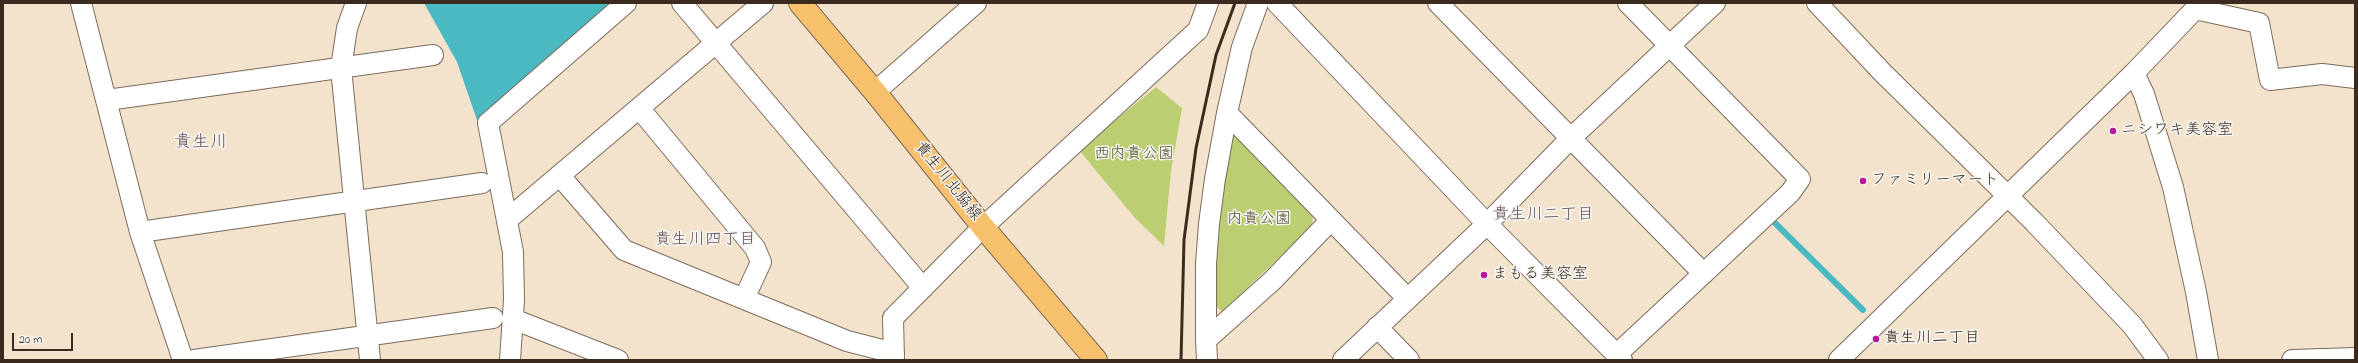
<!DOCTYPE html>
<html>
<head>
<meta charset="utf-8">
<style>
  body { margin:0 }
  #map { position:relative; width:2358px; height:363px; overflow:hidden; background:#f4e3cc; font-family:"Indie Flower",sans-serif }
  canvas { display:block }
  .frame { position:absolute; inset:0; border:4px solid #3b2a1e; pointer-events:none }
  .scale { position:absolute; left:12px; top:333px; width:61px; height:18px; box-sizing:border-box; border:2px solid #3b2a1e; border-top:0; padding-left:5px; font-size:12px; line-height:14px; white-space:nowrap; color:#3b2a1e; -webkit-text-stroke:3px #f6f6f2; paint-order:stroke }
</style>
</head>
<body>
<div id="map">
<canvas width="2358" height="363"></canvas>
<div class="frame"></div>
<div class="scale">20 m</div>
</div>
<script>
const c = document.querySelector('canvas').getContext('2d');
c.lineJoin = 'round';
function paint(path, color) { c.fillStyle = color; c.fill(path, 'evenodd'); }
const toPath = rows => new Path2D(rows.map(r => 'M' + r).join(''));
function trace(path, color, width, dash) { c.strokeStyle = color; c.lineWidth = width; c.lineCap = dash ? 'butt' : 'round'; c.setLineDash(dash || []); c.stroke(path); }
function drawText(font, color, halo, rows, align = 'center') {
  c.font = font + ' "Indie Flower","Klee One",sans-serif'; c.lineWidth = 3; c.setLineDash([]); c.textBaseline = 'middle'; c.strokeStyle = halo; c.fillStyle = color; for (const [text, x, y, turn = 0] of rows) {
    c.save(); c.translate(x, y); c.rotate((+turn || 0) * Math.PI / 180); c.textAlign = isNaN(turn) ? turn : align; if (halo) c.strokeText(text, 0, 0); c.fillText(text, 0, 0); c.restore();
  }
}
paint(toPath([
  [1156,87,1182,108,1171,171,1164,246,1135,218,1079,150],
  [1233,132,1313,215,1312,226,1222,312,1215,305,1215,248,1218,207]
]), '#bbcf72');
paint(toPath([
  [424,3,612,3,477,120,457,62]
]), '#4ab9c1');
trace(toPath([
  [1774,222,1863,310]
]), '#4ab9c1', 6);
const minor = toPath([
  [81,3,140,232,183,360],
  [356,3,347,28,341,68,370,360],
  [682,3,923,288],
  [1258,3,1242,47,1227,113,1407,298],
  [1277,3,1487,224,1622,360],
  [1438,3,1703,273],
  [1817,3,1882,72,2034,222,2132,325,2158,360],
  [2195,9,2259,23,2270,80,2322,74,2355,78],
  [2134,73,2144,94,2173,187,2196,292,2208,360],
  [875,92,976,3],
  [107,100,433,55],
  [639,108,755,248,761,262,744,299],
  [560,176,624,250,847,341,894,353],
  [508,219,763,3],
  [140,232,482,183],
  [513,319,618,360],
  [1377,327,1409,360],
  [1206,340,1206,264,1209,224,1215,179,1227,113],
  [1616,355,1790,193,1800,179,1628,3],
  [194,360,493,318],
  [510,360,514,300,513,252,488,123,626,3],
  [894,360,893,318,983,227,1198,30,1208,3],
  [1207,360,1206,340,1272,281,1330,221],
  [1343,360,1487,224,1571,138,1715,3],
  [1839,360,2134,73,2201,3],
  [2292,360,2355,358]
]);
const major = toPath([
  [800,3,875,92,983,227,1096,360]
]);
trace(minor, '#7c6b5b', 22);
trace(major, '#7c6b5b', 24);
trace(minor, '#fff', 20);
trace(major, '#f7c06c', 22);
trace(toPath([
  [1181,360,1184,240,1196,148,1216,55,1235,3]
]), '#3b2a1e', 3);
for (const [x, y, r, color] of [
  [2113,131,4,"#b5179e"],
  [1863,181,4,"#b5179e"],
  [1484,275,4,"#b5179e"],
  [1876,339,4,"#b5179e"]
]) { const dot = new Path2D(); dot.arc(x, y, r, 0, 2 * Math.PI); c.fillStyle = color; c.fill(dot); trace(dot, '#f6f6f2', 1.5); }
drawText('16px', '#3b2a1e', '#f6f6f2', [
  ["ニシワキ美容室",2121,131],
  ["ファミリーマート",1871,181],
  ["まもる美容室",1492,275],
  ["貴生川二丁目",1884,339]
], 'left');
drawText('16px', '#5b5333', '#f6f6f2', [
  ["西内貴公園",1134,155],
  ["内貴公園",1259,220]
]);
drawText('16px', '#3b2a1e', '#f6f6f2', [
  ["貴生川北脇線",947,182,51]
]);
drawText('17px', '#66545c', '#f6f6f2', [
  ["貴生川二丁目",1543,216],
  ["貴生川四丁目",705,241]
]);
drawText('18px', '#66545c', '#f6f6f2', [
  ["貴生川",201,144]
]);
</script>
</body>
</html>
